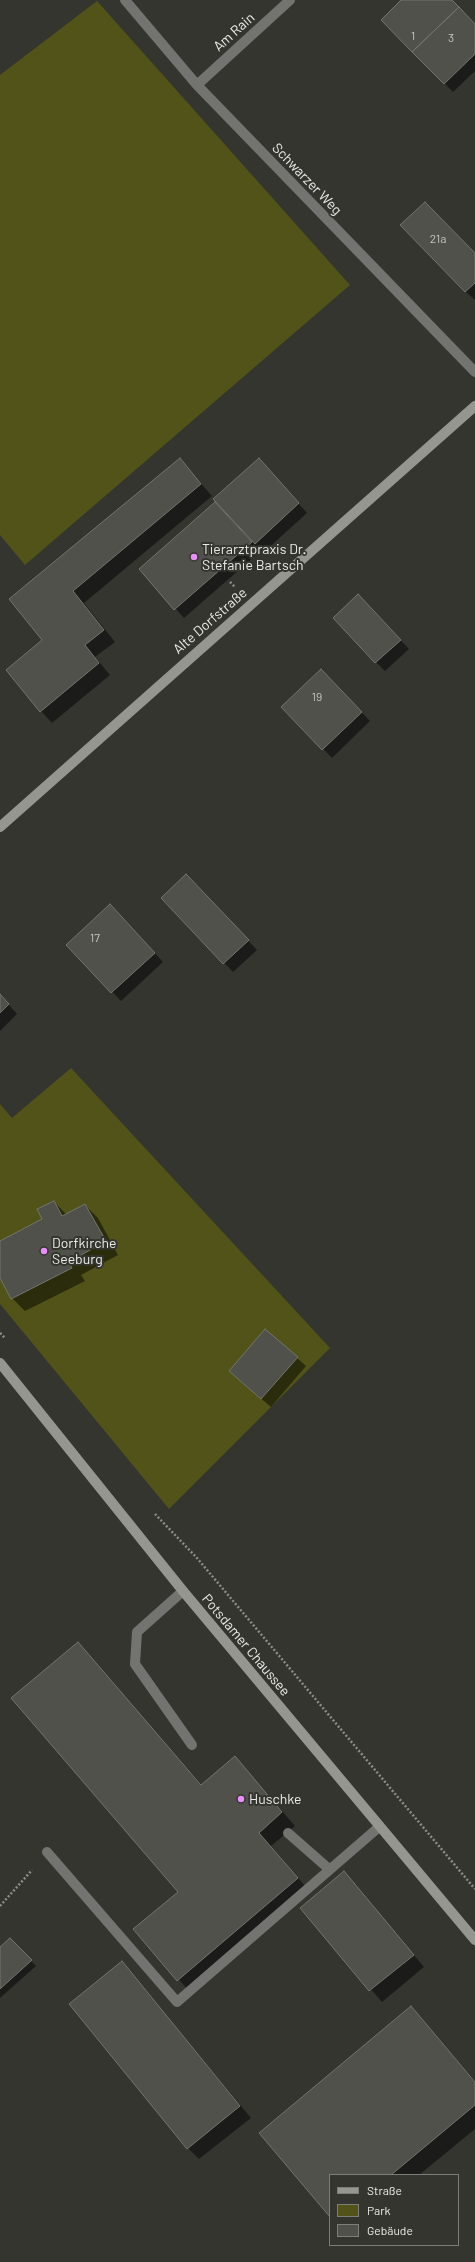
<!DOCTYPE html>
<html>
<head>
<meta charset="utf-8">
<style>
  body { margin:0 }
  #map { position:relative; width:475px; height:2262px; overflow:hidden; background:#34352f; font-family:Barlow,sans-serif }
  canvas { display:block }
  .legend { position:absolute; left:329px; top:2174px; width:130px; height:72px; box-sizing:border-box; background:#34352f; border:1px solid #7d7e79; margin:0; padding:5px 7px; list-style:none; font-size:12px; color:#ebece8 }
  .legend li { display:flex; align-items:center; gap:8px; height:20px }
  .legend b { width:20px; border:1px solid #7d7e79 }
</style>
</head>
<body>
<div id="map">
<canvas width="475" height="2262"></canvas>
<ul class="legend">
<li><b style="height:5px;background:#969691"></b>Straße</li>
<li><b style="height:11px;background:#525318"></b>Park</li>
<li><b style="height:11px;background:#50514a"></b>Gebäude</li>
</ul>
</div>
<script>
const c = document.querySelector('canvas').getContext('2d');
c.lineJoin = 'round';
function paint(path, color) { c.fillStyle = color; c.fill(path, 'evenodd'); }
const toPath = rows => new Path2D(rows.map(r => 'M' + r).join(''));
function trace(path, color, width, dash) { c.strokeStyle = color; c.lineWidth = width; c.lineCap = dash ? 'butt' : 'round'; c.setLineDash(dash || []); c.stroke(path); }
function drawText(font, color, halo, rows, align = 'center') {
  c.font = font + ' Barlow,sans-serif'; c.lineWidth = 4; c.setLineDash([]); c.textBaseline = 'middle'; c.strokeStyle = halo; c.fillStyle = color; for (const [text, x, y, turn = 0] of rows) {
    c.save(); c.translate(x, y); c.rotate((+turn || 0) * Math.PI / 180); c.textAlign = isNaN(turn) ? turn : align; if (halo) c.strokeText(text, 0, 0); c.fillText(text, 0, 0); c.restore();
  }
}
paint(toPath([
  [97,1,350,285,25,565,0,535,0,75],
  [71,1068,330,1348,169,1509,0,1304,0,1104,12,1118]
]), '#525318');
paint(toPath([
  [403,0,451,0,475,25,475,71,453,92,383,20],
  [402,225,475,254,475,300,466,292],
  [180,460,212,496,84,603,115,642,95,657,110,675,52,723,41,711,44,640,11,599],
  [268,469,307,513,264,552,262,550,184,618,140,569,217,502],
  [367,605,409,649,385,671,376,662],
  [321,671,370,721,332,758,283,707],
  [195,885,257,950,233,972,162,898],
  [119,914,163,962,121,1001,67,945],
  [0,995,17,1014,0,1031],
  [54,1202,67,1215,85,1205,98,1218,118,1255,81,1275,85,1281,25,1311,12,1298,0,1275,0,1242,43,1220],
  [297,1358,306,1366,271,1407,239,1380],
  [77,1643,202,1785,235,1757,295,1826,271,1846,310,1892,191,1993,134,1930,179,1892],
  [344,1873,424,1967,382,2002,301,1908],
  [10,1940,36,1966,0,1998,0,1948],
  [122,1963,251,2118,199,2159,188,2148],
  [411,2007,475,2081,475,2129,419,2175,330,2175,330,2215,261,2133]
]), '#0007');
const building = toPath([
  [401,0,452,0,459,7,412,52,381,20,401,0],
  [459,7,475,24,475,54,444,84,412,52,459,7],
  [425,202,475,253,475,283,465,292,400,225,425,202],
  [180,458,201,484,73,591,104,630,85,645,99,663,40,712,6,670,42,640,9,599,180,458],
  [259,458,299,503,255,544,213,499,259,458],
  [215,502,252,542,174,610,139,569,215,502],
  [358,594,401,640,375,663,333,618,358,594],
  [321,669,362,712,322,750,281,707,321,669],
  [186,874,249,940,223,964,161,898,186,874],
  [110,904,155,953,111,993,66,945,110,904],
  [0,994,9,1004,0,1013,0,994],
  [54,1201,62,1216,85,1204,106,1241,69,1262,72,1268,11,1299,0,1278,0,1241,42,1219,37,1209,54,1201],
  [265,1329,298,1357,261,1399,229,1371,265,1329],
  [78,1642,201,1785,235,1756,282,1812,259,1833,298,1878,177,1981,133,1929,178,1892,11,1698,78,1642],
  [344,1871,414,1955,369,1991,300,1908,344,1871],
  [10,1938,32,1960,0,1989,0,1947,10,1938],
  [122,1961,240,2106,187,2149,69,2004,122,1961],
  [411,2006,475,2082,475,2105,391,2175,330,2175,330,2217,259,2133,411,2006]
]);
paint(building, '#50514a');
trace(building, '#73746d', 1);
trace(toPath([
  [230,582,235,587],
  [0,1333,5,1338],
  [155,1514,197,1558,475,1889],
  [0,1906,32,1870]
]), '#8c8d88', 2.5, [2, 2]);
trace(toPath([
  [183,1591,137,1632,135,1664,192,1745],
  [288,1833,329,1869],
  [47,1852,177,2002,379,1827]
]), '#737370', 10);
trace(toPath([
  [125,0,197,85,475,372],
  [197,85,290,0]
]), '#737370', 10);
trace(toPath([
  [0,827,475,406],
  [0,1363,183,1591,475,1940]
]), '#969691', 10);
for (const [x, y, r, color] of [
  [194,557,4,"#ea8dfd"],
  [44,1251,4,"#ea8dfd"],
  [241,1799,4,"#ea8dfd"]
]) { const dot = new Path2D(); dot.arc(x, y, r, 0, 2 * Math.PI); c.fillStyle = color; c.fill(dot); trace(dot, '#34352f', 1.5); }
drawText('12px', '#c4c5c0', null, [
  ["1",413,36],
  ["3",451,38],
  ["21a",438,239],
  ["19",317,697],
  ["17",95,938]
]);
drawText('14px', '#ebece8', '#34352f', [
  ["Am Rain",234,32,-42],
  ["Schwarzer Weg",307,179,46],
  ["Alte Dorfstraße",210,621,-41],
  ["Potsdamer Chaussee",246,1645,50]
]);
drawText('14px', '#ebece8', '#34352f', [
  ["Tierarztpraxis Dr.",202,549],
  ["Stefanie Bartsch",202,565],
  ["Dorfkirche",52,1243],
  ["Seeburg",52,1259],
  ["Huschke",249,1799]
], 'left');
</script>
</body>
</html>
